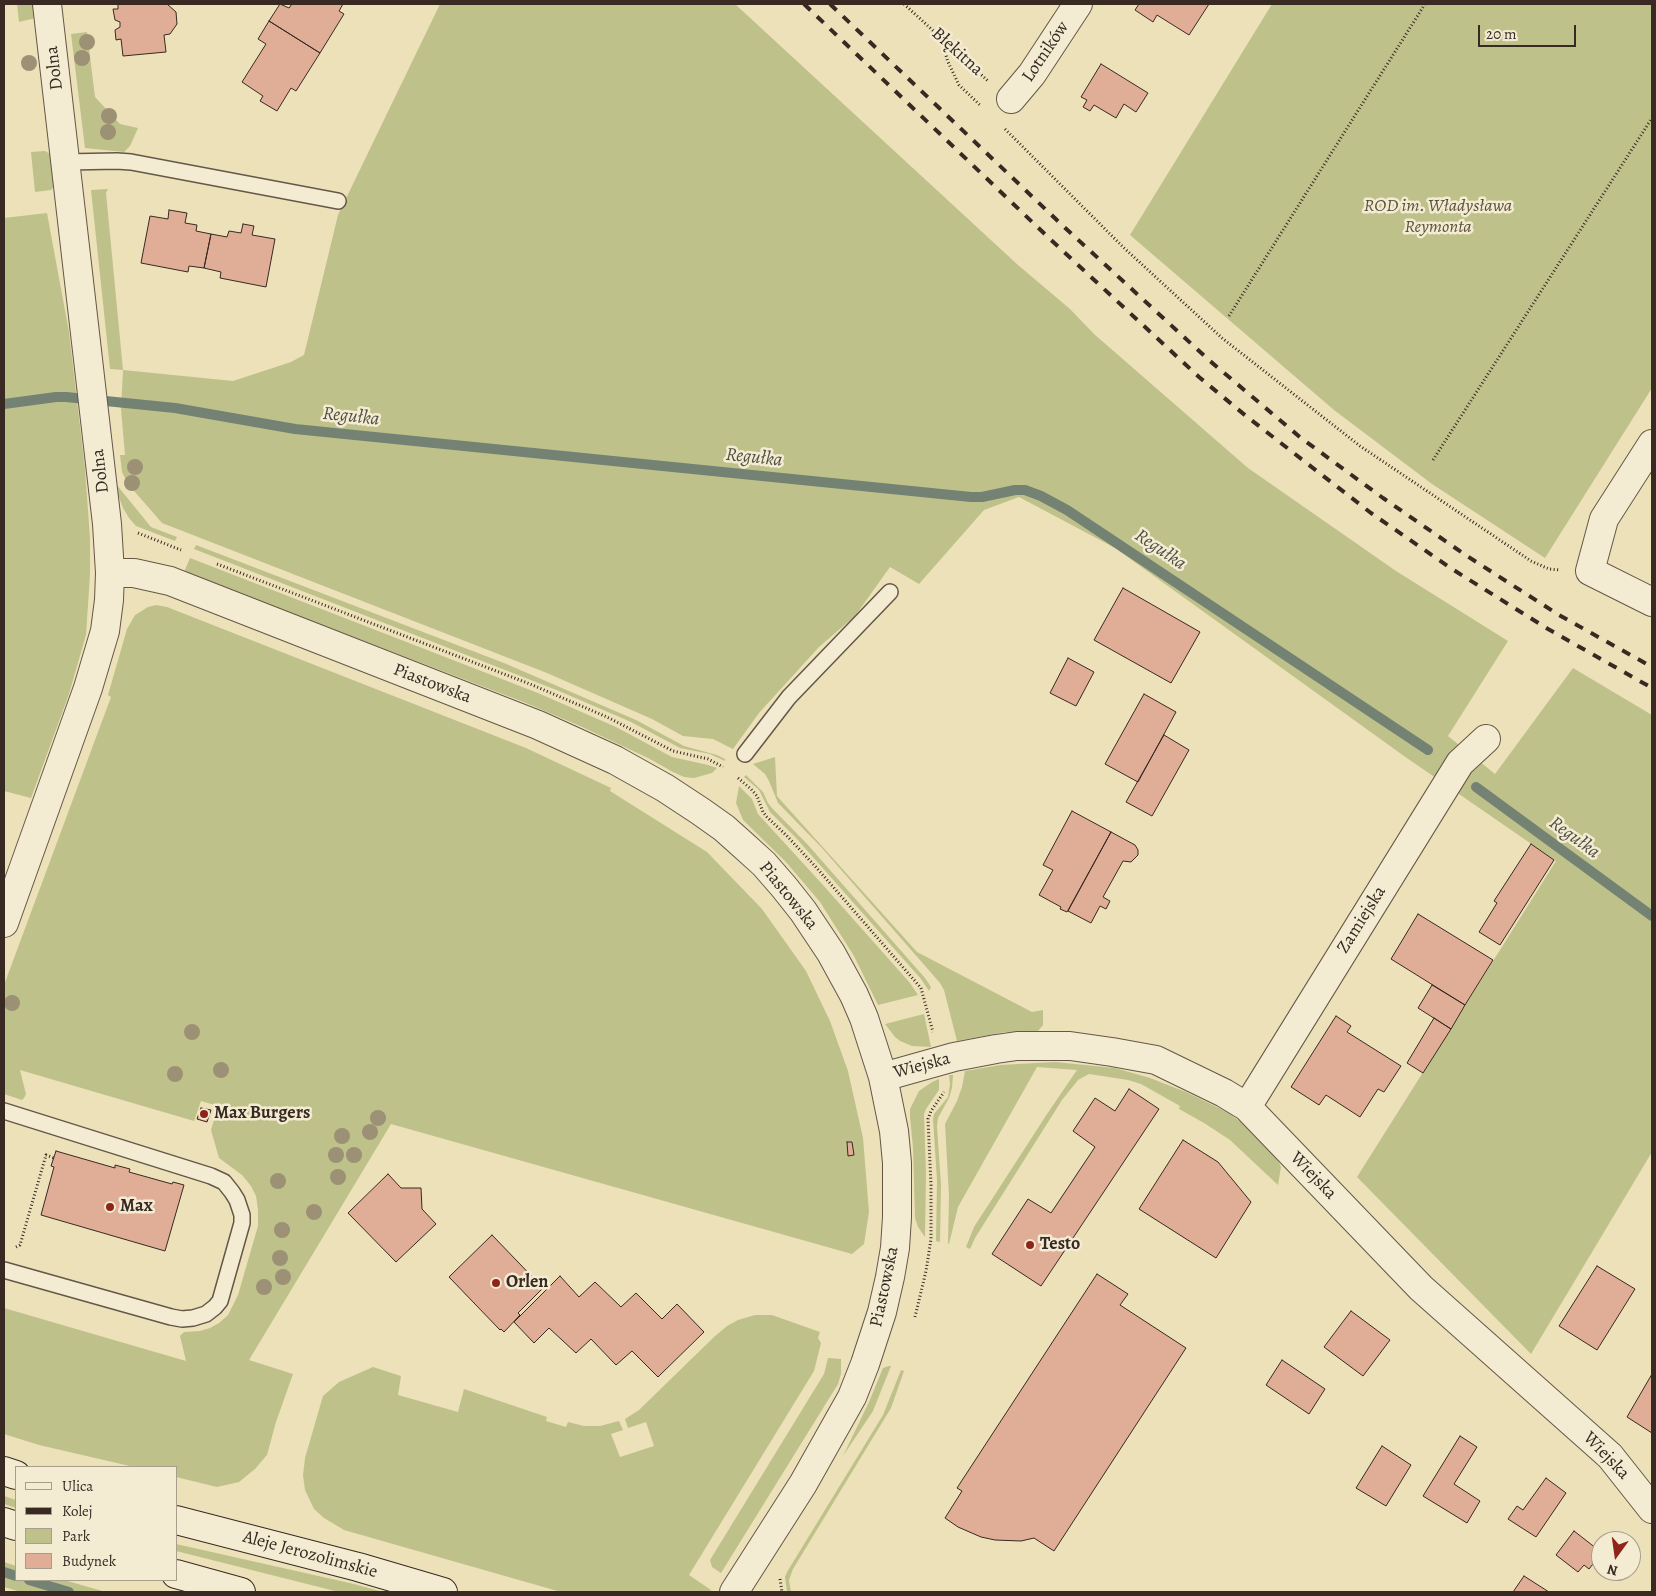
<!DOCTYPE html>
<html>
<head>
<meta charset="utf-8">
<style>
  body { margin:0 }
  #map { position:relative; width:1656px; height:1596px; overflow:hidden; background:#ede1b9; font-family:Alegreya,serif }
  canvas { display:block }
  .frame { position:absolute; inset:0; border:5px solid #382922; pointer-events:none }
  .legend { position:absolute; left:15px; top:1466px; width:162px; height:115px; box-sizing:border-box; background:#f3ecd2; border:1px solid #a89e8c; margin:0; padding:6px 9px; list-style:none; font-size:15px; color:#382922 }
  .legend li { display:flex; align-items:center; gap:10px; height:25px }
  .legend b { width:25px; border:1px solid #a89e8c }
  .north { position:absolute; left:1591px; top:1531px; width:50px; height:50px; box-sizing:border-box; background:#f3ecd2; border:1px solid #a89e8c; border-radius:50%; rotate:194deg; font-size:14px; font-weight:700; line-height:20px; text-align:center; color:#382922 }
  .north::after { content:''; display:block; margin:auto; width:18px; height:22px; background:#8f2418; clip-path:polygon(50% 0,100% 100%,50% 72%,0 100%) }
  .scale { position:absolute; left:1478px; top:25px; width:98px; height:22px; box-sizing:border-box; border:2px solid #382922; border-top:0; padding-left:6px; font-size:15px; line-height:18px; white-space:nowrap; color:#382922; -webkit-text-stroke:4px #f3ecd2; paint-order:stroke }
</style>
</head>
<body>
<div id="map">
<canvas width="1656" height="1596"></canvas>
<div class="frame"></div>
<ul class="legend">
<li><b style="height:6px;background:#f3ecd2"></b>Ulica</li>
<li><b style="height:6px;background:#382922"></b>Kolej</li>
<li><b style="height:14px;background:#bfc18b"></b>Park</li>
<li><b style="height:14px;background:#e0ad96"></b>Budynek</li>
</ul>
<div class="north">N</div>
<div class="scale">20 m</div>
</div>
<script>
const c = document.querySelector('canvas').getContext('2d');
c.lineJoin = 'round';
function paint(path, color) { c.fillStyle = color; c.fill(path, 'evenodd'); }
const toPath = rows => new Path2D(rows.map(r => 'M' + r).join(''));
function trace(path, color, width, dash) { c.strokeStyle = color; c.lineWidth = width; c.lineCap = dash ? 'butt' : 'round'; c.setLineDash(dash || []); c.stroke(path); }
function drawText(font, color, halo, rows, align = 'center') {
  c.font = font + ' Alegreya,serif'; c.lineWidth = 5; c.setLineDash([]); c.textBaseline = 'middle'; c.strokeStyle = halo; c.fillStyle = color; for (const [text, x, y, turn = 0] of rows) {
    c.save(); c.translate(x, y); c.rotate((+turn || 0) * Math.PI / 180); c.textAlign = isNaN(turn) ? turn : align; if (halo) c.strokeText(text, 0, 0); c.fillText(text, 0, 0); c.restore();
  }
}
paint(toPath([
  [17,4,34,4,36,18,19,22],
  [440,4,735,4,1018,265,1070,309,1094,334,1248,468,1396,571,1508,641,1448,736,1495,774,1573,668,1652,715,1652,1152,1531,1354,1357,1177,1556,861,1404,756,1115,548,1019,497,984,510,919,584,890,567,855,616,819,647,759,713,733,749,713,739,683,736,652,719,547,673,162,523,128,484,122,472,120,455,125,455,121,409,123,370,110,369,91,190,108,189,106,193,123,370,233,381,291,362,304,355,338,215],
  [1272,4,1652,4,1652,388,1545,558,1432,484,1334,410,1130,235],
  [87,32,95,97,120,124,138,128,130,146,124,152,85,148,71,34],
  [45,151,52,155,55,185,51,190,35,192,31,152],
  [47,213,69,332,85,469,90,538,90,575,86,635,69,694,31,798,4,791,4,218],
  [116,484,151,527,177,537,175,541,136,526,129,518,123,508,117,492],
  [196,545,504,663,636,720,684,746,717,755,725,759,725,761,710,754,680,748,631,722,559,691,194,549],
  [190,558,538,693,616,727,672,757,708,765,717,768,712,773,694,778,684,777,673,772,648,758,580,726,526,703,184,572],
  [156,605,167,607,526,748,611,788,610,791,707,852,762,909,806,971,830,1021,848,1071,863,1138,869,1212,864,1244,852,1254,391,1124,249,1360,293,1374,276,1422,267,1455,255,1469,239,1482,217,1487,176,1477,176,1467,134,1467,39,1445,4,1434,4,1308,186,1361,180,1336,184,1332,200,1331,210,1328,219,1323,228,1315,238,1295,258,1226,258,1210,256,1196,251,1186,242,1175,219,1158,211,1130,218,1106,201,1101,194,1121,20,1070,26,1094,24,1098,22,1100,4,1094,4,985,111,697,108,695,127,629,135,615,148,607],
  [775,757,777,796,917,952,1032,1012,1043,1010,1043,1025,1038,1031,1005,1032,957,1041,944,990,940,983,822,848,778,803,769,781,765,774,753,764],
  [746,775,763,792,768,803,772,808,808,845,925,978,931,987,929,991,921,979,796,838,770,812,759,790,744,777],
  [739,786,752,799,758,814,823,885,910,983,918,995,878,1005,854,956,820,902,786,862,743,820,736,803],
  [924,1014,931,1047,912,1046,900,1041,895,1037,885,1024],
  [1055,1062,1115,1068,1150,1078,1186,1092,1227,1112,1242,1123,1278,1160,1281,1167,1278,1185,1230,1140,1204,1123,1179,1109,1180,1106,1141,1084,1128,1080,1089,1074,1078,1080,1062,1100,975,1238,970,1249,966,1247,974,1227,1047,1114,1077,1070,1037,1067,958,1207,949,1244,948,1243,949,1196,945,1124,957,1101,962,1087,965,1071,1000,1065],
  [949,1075,953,1075,952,1088,949,1098,938,1118,937,1126,941,1185,940,1242,936,1241,937,1180,933,1119,934,1114,948,1097,950,1084],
  [939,1079,939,1090,926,1109,924,1114,926,1174,925,1237,918,1227,915,1218,913,1148,910,1117,910,1109,919,1091,932,1082],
  [755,1315,772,1315,820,1332,818,1338,821,1343,814,1371,689,1575,711,1590,709,1592,561,1592,344,1530,324,1518,314,1509,305,1490,303,1475,305,1458,323,1396,339,1382,373,1367,401,1376,398,1395,458,1412,464,1389,547,1417,546,1421,566,1427,568,1422,584,1426,600,1426,619,1421,623,1430,611,1434,620,1457,654,1446,646,1422,628,1428,625,1419,639,1410,714,1337,727,1326,738,1320],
  [828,1358,841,1359,841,1374,838,1384,721,1573,712,1567,710,1560,824,1374],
  [889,1366,891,1366,873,1411,843,1456,869,1402,883,1368],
  [901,1370,904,1371,891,1408,793,1569,789,1580,791,1592,787,1592,785,1577,787,1572,883,1415],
  [4,1496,16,1500,16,1508,4,1504],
  [176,1544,354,1584,383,1592,339,1592,176,1551],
  [4,1562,16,1566,16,1580,64,1580,106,1592,21,1592,4,1587]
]), '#bfc18b');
trace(toPath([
  [4,404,56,397,66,397,175,408,295,429,971,497,982,497,1015,490,1025,490,1041,496,1067,510,1428,750],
  [1476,787,1652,916],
  [4,1572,16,1576],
  [29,1580,69,1592]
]), '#738273', 10);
const building = toPath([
  [118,4,167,4,176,12,177,24,170,34,164,35,166,52,123,56,121,39,116,40,115,30,120,27,120,22,115,20,113,9,118,9,118,4],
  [280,4,289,8,292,4,343,4,339,11,344,14,320,53,269,21,280,4],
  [1139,4,1209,4,1189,35,1157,15,1153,22,1135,10,1139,4],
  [269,21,320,53,296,91,291,88,277,111,260,101,263,96,242,82,266,44,258,39,269,21],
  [1101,64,1148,93,1136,112,1124,104,1116,118,1094,105,1090,111,1083,107,1087,100,1081,97,1101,64],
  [169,210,187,213,185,223,197,225,196,231,211,234,204,268,189,266,188,272,141,263,150,216,168,219,169,210],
  [243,224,254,226,252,235,275,239,266,287,220,278,221,272,204,268,211,234,227,237,229,231,241,233,243,224],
  [1123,588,1200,632,1171,683,1094,640,1123,588],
  [1068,658,1094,672,1076,706,1050,693,1068,658],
  [1144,694,1176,712,1138,782,1105,764,1144,694],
  [1164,735,1189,750,1152,816,1126,802,1164,735],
  [1072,811,1111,832,1067,912,1060,909,1061,907,1039,895,1053,870,1043,865,1072,811],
  [1111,832,1135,845,1138,850,1138,855,1131,862,1123,861,1103,897,1110,901,1106,909,1100,906,1091,923,1068,911,1111,832],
  [1531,844,1554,860,1500,945,1479,932,1497,903,1494,901,1531,844],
  [1418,914,1493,960,1465,1005,1391,959,1418,914],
  [1432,985,1465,1005,1451,1029,1418,1008,1432,985],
  [1336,1016,1351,1026,1347,1032,1401,1066,1384,1092,1378,1089,1360,1117,1326,1095,1319,1105,1291,1087,1336,1016],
  [1434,1018,1451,1029,1423,1073,1407,1063,1434,1018],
  [1129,1089,1159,1109,1041,1286,992,1254,1028,1199,1051,1213,1095,1147,1073,1131,1095,1098,1115,1111,1129,1089],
  [201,1108,211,1110,207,1122,197,1119,201,1108],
  [1183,1140,1218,1162,1251,1202,1216,1258,1139,1209,1183,1140],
  [847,1142,852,1142,854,1155,848,1156,847,1142],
  [56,1151,115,1168,115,1165,130,1169,129,1172,172,1184,173,1182,184,1185,165,1251,41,1215,54,1167,51,1166,56,1151],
  [388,1174,401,1188,421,1188,422,1209,436,1224,396,1262,348,1213,388,1174],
  [492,1235,543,1288,518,1313,520,1315,504,1332,501,1329,500,1330,449,1277,492,1235],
  [1597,1266,1635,1289,1597,1350,1559,1326,1597,1266],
  [1097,1274,1128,1294,1120,1305,1186,1348,1054,1551,1034,1538,1021,1541,995,1540,981,1537,958,1527,945,1518,962,1491,957,1488,1097,1274],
  [560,1276,579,1297,595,1282,621,1307,636,1293,662,1319,677,1304,704,1332,658,1377,632,1351,616,1365,591,1339,576,1353,549,1328,534,1343,514,1322,560,1276],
  [1351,1311,1390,1340,1363,1376,1324,1347,1351,1311],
  [1282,1360,1325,1389,1309,1414,1266,1385,1282,1360],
  [1652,1374,1652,1433,1627,1417,1652,1374],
  [1460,1436,1477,1447,1454,1484,1480,1501,1467,1523,1423,1496,1460,1436],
  [1382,1446,1411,1465,1386,1506,1356,1488,1382,1446],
  [1546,1478,1566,1493,1536,1537,1508,1519,1517,1506,1523,1510,1546,1478],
  [1574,1531,1601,1552,1601,1554,1589,1569,1584,1565,1578,1572,1556,1555,1574,1531],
  [1524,1576,1549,1592,1513,1592,1524,1576]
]);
paint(building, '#e0ad96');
trace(building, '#382922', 1);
const lane = toPath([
  [65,162,117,161,131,162,338,201],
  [745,754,789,697,890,592],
  [4,1111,211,1176,224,1182,232,1192,237,1200,242,1215,242,1223,220,1301,215,1307,206,1314,193,1318,182,1319,171,1317,4,1270]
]);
const street = toPath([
  [1011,99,1032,74,1078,4],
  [1652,444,1604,519,1590,571,1652,602],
  [110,573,134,573,170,581,538,725,615,760,665,788,700,811,724,828,743,845,764,864,784,887,803,911,831,953,854,995,864,1018,883,1077,894,1131,897,1163,897,1217,895,1248,890,1277,882,1312,865,1364,852,1397,803,1484,734,1592],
  [4,923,88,688,105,631,109,600,110,573,107,524,47,4],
  [883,1077,954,1057,996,1049,1017,1046,1070,1046,1112,1052,1156,1060,1224,1093,1247,1107,1421,1288,1610,1456,1652,1509],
  [1247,1107,1460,763,1486,739]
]);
const secondary = toPath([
  [4,1471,16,1475],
  [176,1520,358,1567,443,1592],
  [4,1522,16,1526],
  [176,1574,241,1592]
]);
trace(lane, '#655748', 18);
trace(street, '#655748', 30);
trace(secondary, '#382922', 30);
trace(toPath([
  [904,4,988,81],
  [941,39,948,62,959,85,981,106],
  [1005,129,1123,247,1222,338,1360,446,1531,561,1549,569,1560,570],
  [1229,316,1425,4],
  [1433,460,1652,118],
  [138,533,181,550],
  [217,564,530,684,607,717,673,751,708,759,723,767],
  [738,778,751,789,757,796,763,812,767,817,787,836,815,866,921,988,933,1032],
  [16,1247,20,1245,46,1155,54,1158],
  [915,1317,926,1271,931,1239,931,1185,928,1119,931,1111,944,1092],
  [780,1579,782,1592]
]), '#382922', 3, [1, 2.5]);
trace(lane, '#f3ecd2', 15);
trace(street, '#f3ecd2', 28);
trace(secondary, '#f3ecd2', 28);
trace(toPath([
  [804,4,1050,239,1199,377,1246,416,1371,513,1452,569,1548,629,1652,688],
  [830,4,1062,225,1210,361,1301,438,1383,498,1467,556,1559,615,1652,667]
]), '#382922', 4, [9, 9]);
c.fillStyle = '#9c9174';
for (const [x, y] of [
  [87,42],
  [82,58],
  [29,63],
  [109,116],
  [108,132],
  [135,467],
  [132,483],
  [12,1003],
  [192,1032],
  [221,1070],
  [175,1074],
  [378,1118],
  [370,1132],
  [342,1136],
  [336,1155],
  [354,1155],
  [338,1177],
  [278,1181],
  [314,1212],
  [282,1230],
  [280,1258],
  [283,1277],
  [264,1287]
]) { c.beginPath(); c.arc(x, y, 8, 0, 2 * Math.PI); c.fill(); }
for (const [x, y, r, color] of [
  [204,1114,5,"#8f2418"],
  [110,1207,5,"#8f2418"],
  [1030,1245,5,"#8f2418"],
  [496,1283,5,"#8f2418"]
]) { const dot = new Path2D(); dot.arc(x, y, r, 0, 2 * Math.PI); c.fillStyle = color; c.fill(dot); trace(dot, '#f3ecd2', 2); }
drawText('18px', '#382922', '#f3ecd2', [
  ["Błękitna",957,52,42],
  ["Lotników",1046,52,-56],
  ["Dolna",55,68,-97],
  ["Dolna",101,471,-97],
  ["Piastowska",432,684,21],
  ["Piastowska",788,896,51],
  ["Zamiejska",1362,920,-58],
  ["Wiejska",922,1066,-15],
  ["Wiejska",1313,1176,46],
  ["Piastowska",885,1287,-78],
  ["Wiejska",1606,1456,46],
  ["Aleje Jerozolimskie",310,1555,15]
]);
drawText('italic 18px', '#5a4f3c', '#f3ecd2', [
  ["ROD im. Władysława",1438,207],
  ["Reymonta",1438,228]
]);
drawText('bold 18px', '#382922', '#f3ecd2', [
  ["Max Burgers",214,1114],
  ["Max",120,1207],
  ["Testo",1040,1245],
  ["Orlen",506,1283]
], 'left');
drawText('italic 19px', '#504e44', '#f3ecd2', [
  ["Regułka",351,417,6],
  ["Regułka",754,458,6],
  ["Regułka",1160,550,34],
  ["Regułka",1574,838,36]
]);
</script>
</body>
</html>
